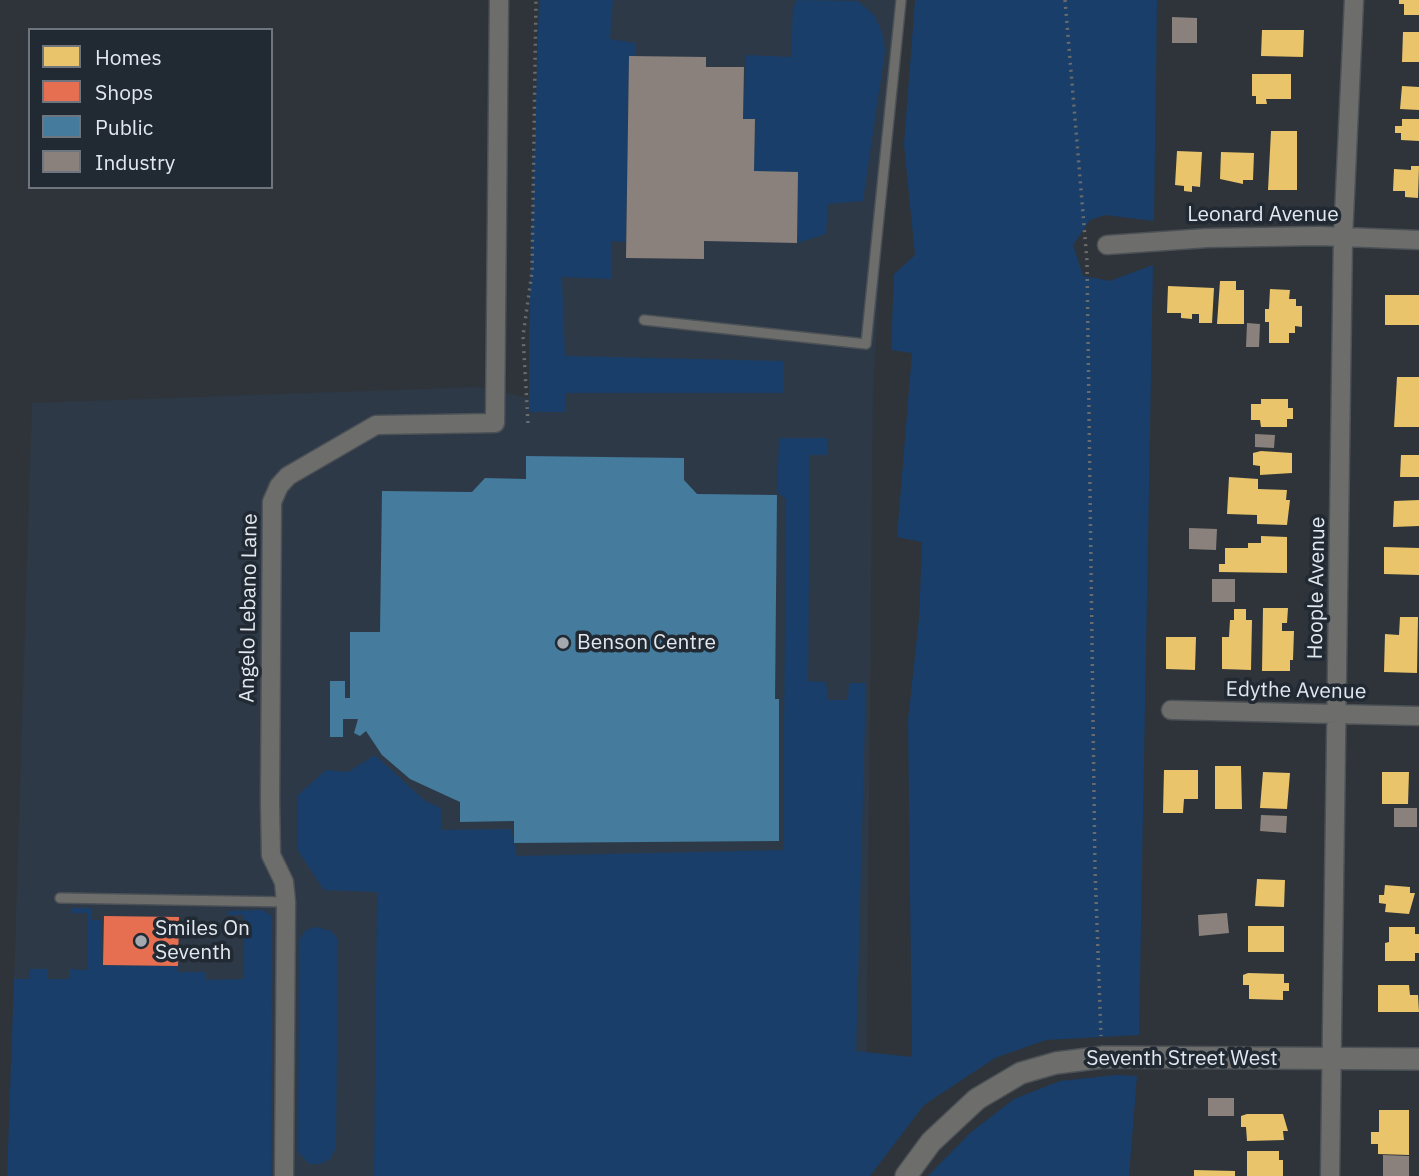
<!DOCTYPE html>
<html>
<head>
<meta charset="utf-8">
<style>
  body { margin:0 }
  #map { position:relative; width:1419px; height:1176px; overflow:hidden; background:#2f343a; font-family:"IBM Plex Sans",sans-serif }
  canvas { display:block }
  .legend { position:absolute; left:28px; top:28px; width:245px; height:161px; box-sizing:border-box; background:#212933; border:2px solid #6e757e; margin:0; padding:9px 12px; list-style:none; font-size:21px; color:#e2e8ee }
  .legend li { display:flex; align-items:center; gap:14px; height:35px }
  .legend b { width:35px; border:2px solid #6e757e }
</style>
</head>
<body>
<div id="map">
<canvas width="1419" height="1176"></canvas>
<ul class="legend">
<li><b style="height:19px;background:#e9c46a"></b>Homes</li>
<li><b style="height:19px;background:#e76f51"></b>Shops</li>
<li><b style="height:19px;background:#457b9d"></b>Public</li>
<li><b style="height:19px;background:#8a817c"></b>Industry</li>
</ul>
</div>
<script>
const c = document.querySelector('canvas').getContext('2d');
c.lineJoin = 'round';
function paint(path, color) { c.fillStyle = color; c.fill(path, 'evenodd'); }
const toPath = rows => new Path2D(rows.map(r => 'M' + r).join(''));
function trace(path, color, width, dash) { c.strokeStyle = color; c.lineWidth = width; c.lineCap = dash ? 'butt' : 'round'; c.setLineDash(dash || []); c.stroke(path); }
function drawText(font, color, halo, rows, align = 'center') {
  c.font = font + ' "IBM Plex Sans",sans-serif'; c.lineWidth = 7; c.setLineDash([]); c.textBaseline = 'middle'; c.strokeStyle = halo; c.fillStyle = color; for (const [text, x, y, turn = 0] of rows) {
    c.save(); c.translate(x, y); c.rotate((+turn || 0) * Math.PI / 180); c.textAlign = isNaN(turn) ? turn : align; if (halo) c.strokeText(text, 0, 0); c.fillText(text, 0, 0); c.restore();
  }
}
paint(toPath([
  [540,0,895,0,873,391,866,1106,817,1176,8,1176,32,403,478,387,530,398]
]), '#2d3947');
paint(toPath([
  [539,0,613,0,610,39,635,43,635,55,629,57,626,242,611,241,611,279,562,277,565,356,783,361,783,393,565,393,565,412,529,412,529,332],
  [797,0,858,1,875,16,882,33,885,50,863,201,828,204,826,234,797,243,754,171,755,119,743,119,746,55,791,57,793,7],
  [915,0,1157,0,1154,221,1105,215,1090,220,1073,245,1083,276,1110,281,1153,265,1139,1035,1046,1040,995,1058,924,1105,870,1176,374,1176,377,892,324,890,297,849,298,795,326,770,348,772,375,755,424,800,442,809,441,830,511,829,517,856,783,850,786,499,777,492,779,438,827,438,828,455,810,455,808,681,826,682,828,700,848,700,849,683,866,683,856,1051,912,1057,908,720,919,619,922,542,897,537,912,353,891,350,894,274,915,255,904,144],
  [72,908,91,908,91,920,102,920,102,965,177,966,178,972,205,972,206,980,243,979,244,915,226,915,229,911,263,910,272,916,271,1176,7,1176,14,979,29,979,30,969,47,969,47,979,69,979,69,969,87,970,88,913,70,913],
  [316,927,331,931,338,939,336,1148,330,1159,321,1164,309,1164,298,1152,299,940,306,930],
  [1116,1075,1137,1076,1129,1176,928,1176,970,1133,1014,1099,1060,1081]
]), '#193e69');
paint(toPath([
  [1399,0,1419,0,1419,15,1404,15,1404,4,1399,4],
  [1262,30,1304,30,1303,57,1261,56],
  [1403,32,1419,32,1419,62,1402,62],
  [1252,74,1291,74,1291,99,1266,99,1267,104,1256,104,1256,96,1252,96],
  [1402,86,1419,87,1419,110,1400,109],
  [1402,119,1419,119,1419,141,1401,140,1401,133,1395,133,1395,126,1402,126],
  [1271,131,1297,131,1297,190,1268,190],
  [1177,151,1202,152,1200,187,1192,186,1192,192,1184,191,1184,186,1175,185],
  [1221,152,1254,153,1253,180,1243,180,1243,184,1220,179],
  [1411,166,1419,166,1418,198,1405,197,1405,191,1393,191,1394,169,1411,170],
  [1220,281,1236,281,1236,290,1244,290,1244,324,1217,324],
  [1168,286,1214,288,1212,323,1199,323,1199,314,1192,314,1192,319,1181,318,1181,313,1167,313],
  [1270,289,1290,290,1289,299,1296,299,1296,306,1302,306,1302,327,1295,326,1295,333,1289,333,1289,343,1269,343,1269,322,1265,322,1265,309,1269,309],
  [1385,295,1419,295,1419,325,1385,325],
  [1397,377,1419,377,1419,427,1394,427],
  [1261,399,1288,399,1288,408,1293,408,1293,419,1287,419,1287,427,1261,427,1260,420,1251,420,1251,404,1261,404],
  [1261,451,1292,453,1292,473,1260,475,1260,466,1253,465,1253,453],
  [1401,455,1419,455,1419,477,1400,477],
  [1229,477,1258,479,1258,489,1287,490,1286,500,1290,500,1287,525,1257,524,1257,515,1227,514],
  [1419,500,1419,526,1393,527,1394,501],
  [1261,536,1287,537,1287,573,1219,572,1219,564,1225,564,1225,548,1248,548,1248,543,1261,543],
  [1384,547,1419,548,1419,575,1384,574],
  [1263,608,1288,608,1287,623,1282,623,1282,631,1294,631,1293,660,1290,660,1290,671,1262,671],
  [1234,609,1246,609,1246,620,1252,620,1251,670,1222,669,1222,637,1229,637,1230,620,1234,620],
  [1400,617,1418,617,1417,673,1384,672,1385,634,1399,635],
  [1166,637,1196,637,1195,670,1166,669],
  [1215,766,1241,766,1242,809,1215,809],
  [1164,770,1198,770,1198,799,1184,799,1183,813,1163,813],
  [1263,772,1290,773,1287,809,1260,808],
  [1382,772,1409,772,1408,804,1382,804],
  [1257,879,1285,880,1284,907,1255,906],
  [1385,885,1410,887,1410,893,1415,893,1409,914,1385,912,1386,904,1379,903,1379,895,1384,895],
  [1248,926,1284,926,1284,952,1248,952],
  [1389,927,1415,927,1415,934,1419,934,1419,953,1415,953,1415,961,1385,961,1385,943,1389,942],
  [1248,973,1284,974,1284,983,1289,983,1289,991,1283,991,1283,1000,1249,999,1249,985,1243,985,1243,975],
  [1378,985,1409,985,1410,995,1418,995,1419,1012,1378,1012],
  [1379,1110,1409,1110,1409,1155,1378,1154,1378,1144,1371,1144,1371,1132,1379,1132],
  [1247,1114,1283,1114,1288,1131,1283,1131,1284,1140,1247,1141,1246,1127,1241,1127,1241,1116],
  [1247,1151,1279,1151,1279,1160,1283,1160,1283,1176,1247,1176],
  [1194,1170,1235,1171,1235,1176,1194,1176]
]), '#e9c46a');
paint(toPath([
  [104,916,179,917,178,966,103,965]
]), '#e76f51');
paint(toPath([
  [526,456,684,458,684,480,697,494,777,495,775,699,779,699,779,841,514,843,514,821,460,822,460,802,410,779,382,755,366,731,360,736,354,733,358,719,343,719,343,737,330,737,330,681,345,681,345,698,350,698,350,632,380,632,382,491,472,492,485,478,526,479]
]), '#457b9d');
paint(toPath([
  [1172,17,1197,18,1197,43,1172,43],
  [629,56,706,57,706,67,744,67,743,119,755,119,754,171,798,172,797,243,704,241,704,259,626,258],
  [1247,323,1260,324,1259,347,1246,347],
  [1255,434,1275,435,1274,448,1255,447],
  [1189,528,1217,529,1216,550,1189,549],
  [1212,579,1235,579,1235,602,1212,602],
  [1394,808,1417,808,1417,827,1394,827],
  [1261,815,1287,816,1286,833,1260,831],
  [1227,913,1229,933,1199,936,1198,915],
  [1208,1098,1234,1098,1234,1116,1208,1116],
  [1383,1155,1409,1156,1409,1176,1383,1176]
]), '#8a817c');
const service = toPath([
  [644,320,866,344,901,0],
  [60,898,286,902]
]);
const minor = toPath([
  [1107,245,1207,238,1320,236,1419,240],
  [1171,710,1419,716],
  [284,1176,286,902,284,882,271,855,270,802,272,502,279,486,288,476,376,425,495,423,499,0],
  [1330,1176,1343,237,1354,0]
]);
const tertiary = toPath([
  [906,1176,931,1142,977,1099,1021,1073,1056,1063,1104,1057,1419,1059]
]);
trace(service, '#4c5156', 12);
trace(minor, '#4c5156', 21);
trace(tertiary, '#4c5156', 24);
trace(toPath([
  [1065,0,1087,261,1095,869,1101,1036],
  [528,423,523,336,532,272,536,0]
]), '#696b6d', 3.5, [2, 5]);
trace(service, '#6d6e6c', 9);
trace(minor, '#6d6e6c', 18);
trace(tertiary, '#6d6e6c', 21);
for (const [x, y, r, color] of [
  [563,643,7,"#a3a9af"],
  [141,941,7,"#a3a9af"]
]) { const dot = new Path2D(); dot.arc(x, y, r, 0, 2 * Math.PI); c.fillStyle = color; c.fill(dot); trace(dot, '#212933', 2.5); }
drawText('21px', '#e2e8ee', '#212933', [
  ["Leonard Avenue",1263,215],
  ["Hoople Avenue",1317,588,-89],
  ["Angelo Lebano Lane",249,608,-89],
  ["Edythe Avenue",1296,691,1],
  ["Seventh Street West",1182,1059]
]);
drawText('21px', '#e2e8ee', '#212933', [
  ["Benson Centre",577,643],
  ["Smiles On",155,929],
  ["Seventh",155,953]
], 'left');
</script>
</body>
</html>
